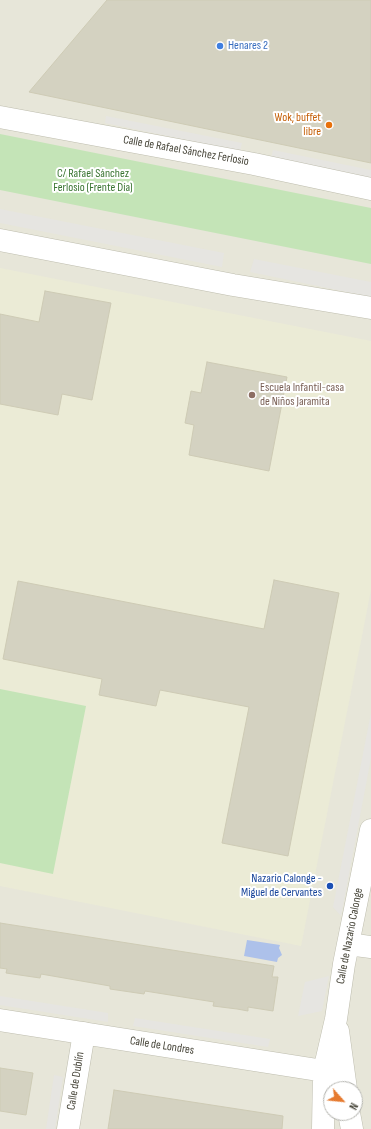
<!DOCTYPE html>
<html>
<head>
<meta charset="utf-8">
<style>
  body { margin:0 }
  #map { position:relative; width:371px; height:1129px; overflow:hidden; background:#f4f3ea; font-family:"Sofia Sans Condensed",sans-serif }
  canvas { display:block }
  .north { position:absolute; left:323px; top:1081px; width:40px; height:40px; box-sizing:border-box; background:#fff; border:1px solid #b5b5b0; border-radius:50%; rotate:117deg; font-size:11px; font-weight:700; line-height:16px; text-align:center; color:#474539 }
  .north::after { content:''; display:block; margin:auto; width:14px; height:18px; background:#e67a2f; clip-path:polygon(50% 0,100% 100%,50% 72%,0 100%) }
</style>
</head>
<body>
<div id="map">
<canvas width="371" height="1129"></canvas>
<div class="north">N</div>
</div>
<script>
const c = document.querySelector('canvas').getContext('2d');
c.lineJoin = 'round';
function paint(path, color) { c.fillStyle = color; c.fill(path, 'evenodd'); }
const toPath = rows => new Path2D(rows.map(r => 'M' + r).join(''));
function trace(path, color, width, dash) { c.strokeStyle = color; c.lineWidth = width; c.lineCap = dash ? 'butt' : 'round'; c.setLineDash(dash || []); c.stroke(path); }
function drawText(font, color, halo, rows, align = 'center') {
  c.font = font + ' "Sofia Sans Condensed",sans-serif'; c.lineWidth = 4; c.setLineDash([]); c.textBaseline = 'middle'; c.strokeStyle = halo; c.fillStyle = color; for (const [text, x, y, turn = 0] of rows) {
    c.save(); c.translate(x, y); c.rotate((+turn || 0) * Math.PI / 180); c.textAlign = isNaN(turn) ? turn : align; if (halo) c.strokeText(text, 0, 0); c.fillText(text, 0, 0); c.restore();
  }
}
paint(toPath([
  [0,0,371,0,371,1129,0,1129],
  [331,1089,355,1089,355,1113,331,1113]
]), '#e7e6d9');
paint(toPath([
  [0,268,371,341,371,590,301,946,0,886]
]), '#ebebd6');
paint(toPath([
  [0,134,371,208,371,264,0,190],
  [0,689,86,706,53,874,0,863]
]), '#c4e4b7');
paint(toPath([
  [106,116,242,143,240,151,105,123],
  [273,150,371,170,371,179,271,158],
  [0,209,224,253,222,267,0,223],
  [254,259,371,282,371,297,250,272],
  [371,713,371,758,341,916,333,907],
  [329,976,322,1011,298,1016,305,982],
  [0,996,108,1013,108,1022,0,1005],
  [135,1018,270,1039,268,1047,133,1026],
  [54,1075,63,1077,55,1129,46,1129]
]), '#e6e5e1');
paint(toPath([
  [247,940,280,945,279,948,282,955,278,958,277,962,244,956]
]), '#adc1ea');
const building = toPath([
  [107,0,371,0,371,163,29,92,107,0],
  [45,291,111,303,92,400,62,394,58,415,0,404,0,314,39,322,45,291],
  [207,362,287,377,269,471,189,455,194,425,185,423,191,391,201,393,207,362],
  [274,580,339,593,288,856,222,843,249,707,160,690,156,706,99,695,102,679,3,659,18,581,264,629,274,580],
  [0,923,274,966,272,977,278,977,273,1011,248,1007,248,1011,237,1009,213,1006,214,1002,145,991,144,994,110,989,110,986,41,974,40,978,6,973,7,969,0,968,0,923],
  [0,1068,33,1073,26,1115,0,1111,0,1068],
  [114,1090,283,1116,282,1129,108,1129,114,1090]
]);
paint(building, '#d4d2c1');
trace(building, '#cecbb5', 1);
const street = toPath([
  [0,117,254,164,371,189],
  [0,240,233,285,371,308],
  [348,944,371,947],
  [0,1020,324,1071],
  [338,1031,346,1089],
  [349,1113,352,1129],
  [68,1129,84,1033],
  [323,1129,324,1071,336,1019,344,964,371,830]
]);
trace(street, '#bebdae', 23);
trace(street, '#fff', 22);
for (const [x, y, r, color] of [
  [220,46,4,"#3f7fe0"],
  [329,125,4,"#e8710a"],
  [252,395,4,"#8d6e63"],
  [330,886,4,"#1a4fb4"]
]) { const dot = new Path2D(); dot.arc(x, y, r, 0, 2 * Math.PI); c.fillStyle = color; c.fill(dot); trace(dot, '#fff', 1.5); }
drawText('12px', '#366cbe', '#fff', [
  ["Henares 2",228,46]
], 'left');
drawText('12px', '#c56008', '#fff', [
  ["Wok, buffet",321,118],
  ["libre",321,132]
], 'right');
drawText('12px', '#474539', '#fff', [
  ["Calle de Rafael Sánchez Ferlosio",186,151,10],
  ["Calle de Nazario Calonge",350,936,-79],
  ["Calle de Londres",162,1046,9],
  ["Calle de Dublín",76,1081,-81]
]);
drawText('12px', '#397431', '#fff', [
  ["C/ Rafael Sánchez",93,174],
  ["Ferlosio (Frente Día)",93,188]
]);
drawText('12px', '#785e54', '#fff', [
  ["Escuela Infantil-casa",260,388],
  ["de Niños Jaramita",260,402]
], 'left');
drawText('12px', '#164399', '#fff', [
  ["Nazario Calonge -",322,879],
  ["Miguel de Cervantes",322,893]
], 'right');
</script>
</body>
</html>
